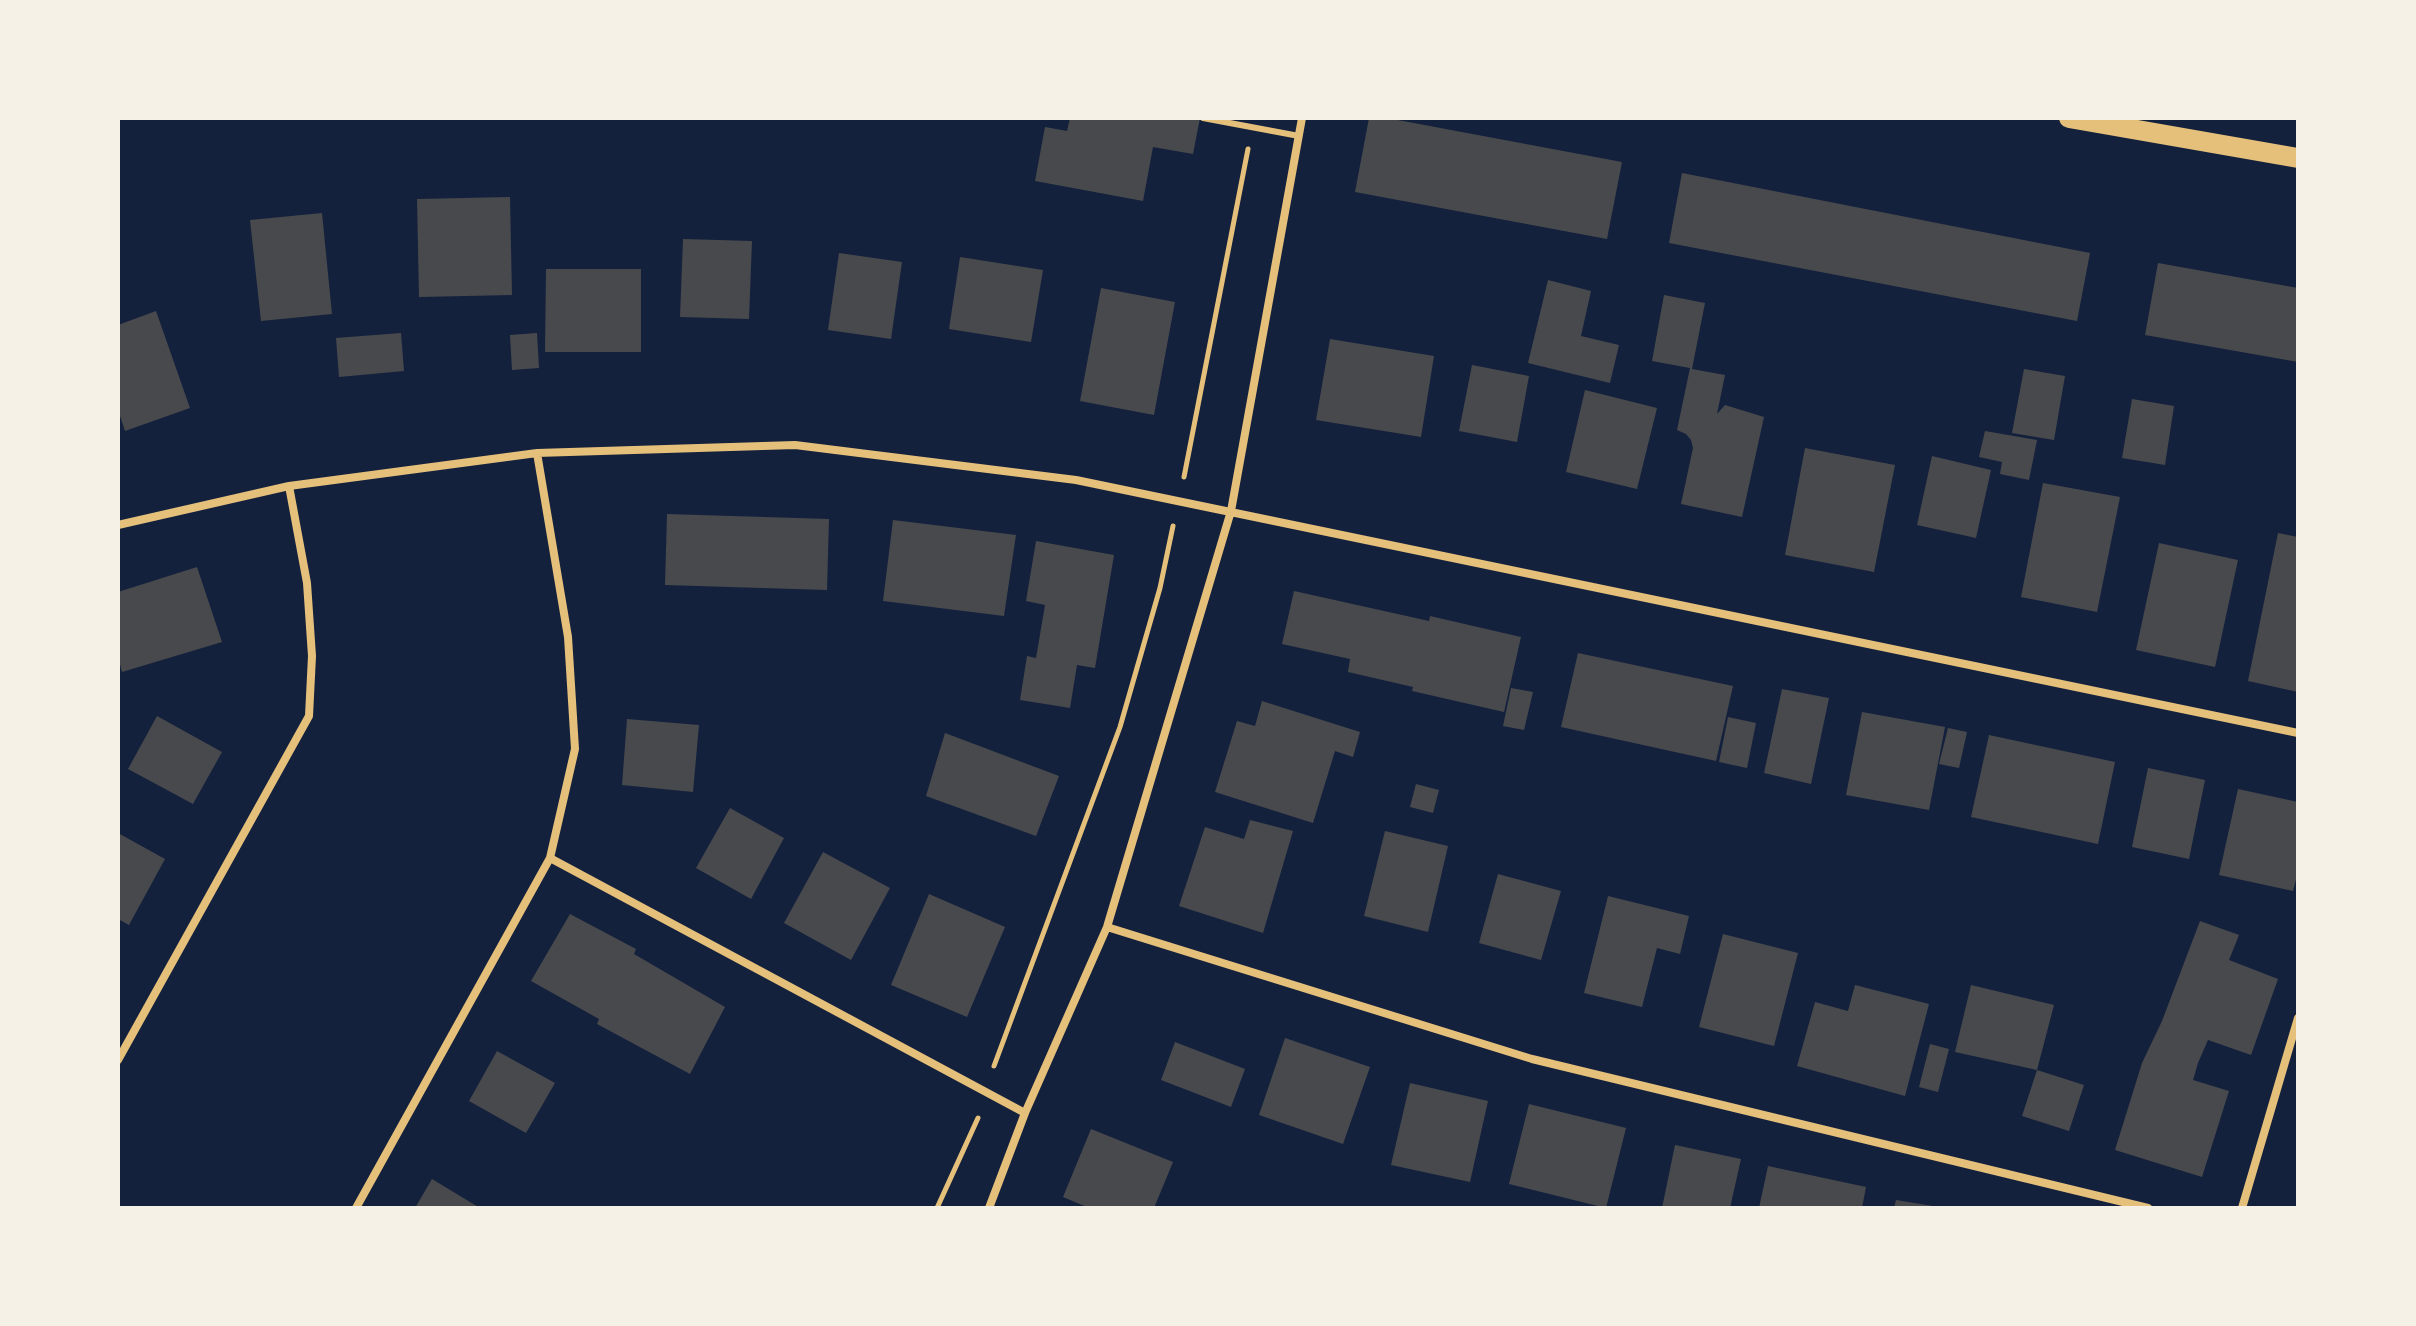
<!DOCTYPE html>
<html>
<head>
<meta charset="utf-8">
<style>
  body { margin:0 }
  #map { position:relative; width:2416px; height:1326px; overflow:hidden; background:#14213d; font-family:Barlow,sans-serif }
  canvas { display:block }
  .frame { position:absolute; inset:0; border:120px solid #f6f1e7; pointer-events:none }
</style>
</head>
<body>
<div id="map">
<canvas width="2416" height="1326"></canvas>
<div class="frame"></div>
</div>
<script>
const c = document.querySelector('canvas').getContext('2d');
c.lineJoin = 'round';
function paint(path, color) { c.fillStyle = color; c.fill(path, 'evenodd'); }
const toPath = rows => new Path2D(rows.map(r => 'M' + r).join(''));
function trace(path, color, width, dash) { c.strokeStyle = color; c.lineWidth = width; c.lineCap = dash ? 'butt' : 'round'; c.setLineDash(dash || []); c.stroke(path); }
paint(toPath([
  [1070,118,1200,118,1193,154,1153,147,1143,201,1035,181,1045,127,1067,131],
  [1369,118,1387,118,1622,162,1607,239,1355,192],
  [1682,173,2090,253,2077,321,1669,243],
  [510,197,512,295,419,297,417,199],
  [322,213,332,314,261,321,250,220],
  [683,239,752,241,749,319,680,317],
  [839,253,902,262,891,339,828,330],
  [960,257,1043,270,1031,342,949,329],
  [2158,263,2298,288,2298,362,2145,335],
  [546,269,641,269,641,352,545,352],
  [1548,280,1591,291,1581,336,1619,345,1610,383,1528,363],
  [1101,288,1175,302,1154,415,1080,401],
  [1664,295,1705,303,1692,369,1725,375,1717,414,1725,405,1764,417,1742,517,1681,504,1693,448,1691,440,1686,434,1677,430,1690,368,1652,361],
  [156,311,190,408,125,431,118,410,118,325],
  [401,333,404,371,339,377,336,338],
  [537,333,539,368,512,370,510,335],
  [1330,339,1434,356,1421,437,1316,420],
  [1472,365,1529,376,1517,442,1459,431],
  [2024,369,2065,376,2054,440,2012,433],
  [1585,390,1657,408,1637,489,1566,472],
  [2132,399,2174,406,2165,465,2122,458],
  [1985,431,2037,440,2029,480,2000,474,2002,462,1979,457],
  [1805,448,1895,465,1874,572,1785,555],
  [1932,456,1991,470,1976,538,1917,525],
  [2043,483,2120,497,2097,612,2021,597],
  [667,514,829,519,827,590,665,585],
  [893,520,1016,535,1004,616,883,601],
  [2278,533,2298,537,2298,692,2248,681],
  [1036,541,1114,555,1095,668,1077,665,1070,708,1020,700,1027,656,1036,658,1045,605,1026,601],
  [2159,543,2238,560,2215,667,2136,650],
  [197,567,222,642,122,672,118,657,118,592],
  [1294,591,1429,621,1430,616,1521,637,1504,712,1412,691,1413,687,1348,672,1350,659,1282,644],
  [1578,653,1733,686,1716,761,1561,727],
  [1511,688,1533,692,1524,730,1503,726],
  [1782,689,1829,698,1811,784,1764,773],
  [1262,701,1360,732,1353,757,1335,751,1313,823,1215,792,1237,721,1255,726],
  [1862,712,1945,727,1929,810,1846,795],
  [157,716,222,752,193,804,128,769],
  [1728,717,1756,723,1747,768,1719,762],
  [627,719,699,725,693,792,622,785],
  [1948,728,1967,732,1959,768,1939,764],
  [945,733,1059,776,1036,836,926,796],
  [1989,735,2115,762,2098,844,1971,817],
  [2148,768,2205,780,2189,859,2132,847],
  [1416,784,1439,790,1433,813,1410,807],
  [2238,789,2298,802,2298,872,2293,891,2219,875],
  [730,808,784,838,751,899,696,868],
  [1250,820,1293,831,1263,933,1179,906,1205,827,1244,839],
  [1385,831,1448,846,1428,932,1364,916],
  [118,833,165,859,129,925,118,919],
  [823,852,890,888,851,960,784,923],
  [1498,874,1561,891,1541,960,1479,943],
  [929,894,1005,927,967,1017,891,985],
  [1608,896,1689,916,1680,954,1657,948,1642,1007,1584,993],
  [570,914,636,949,634,954,725,1007,690,1074,597,1024,599,1019,531,981],
  [2200,921,2239,935,2229,960,2278,979,2251,1055,2208,1040,2198,1063,2193,1080,2229,1091,2202,1177,2115,1150,2142,1063,2162,1021],
  [1723,934,1798,953,1774,1046,1699,1027],
  [1855,985,1929,1004,1905,1096,1797,1066,1815,1002,1848,1011],
  [1971,985,2054,1005,2037,1070,1955,1052],
  [1285,1038,1370,1067,1343,1144,1259,1115],
  [1175,1042,1245,1069,1231,1107,1161,1080],
  [1930,1044,1949,1049,1938,1092,1919,1087],
  [497,1051,555,1083,526,1133,469,1101],
  [2037,1070,2084,1085,2069,1131,2022,1116],
  [1410,1083,1488,1101,1470,1182,1391,1165],
  [1529,1104,1626,1128,1606,1208,1509,1184],
  [1091,1129,1173,1162,1154,1208,1089,1208,1063,1197],
  [1675,1145,1741,1159,1730,1208,1662,1208],
  [1768,1166,1866,1187,1862,1208,1759,1208],
  [432,1179,470,1202,480,1208,415,1208],
  [1896,1200,1933,1206,1933,1208,1894,1208]
]), '#48494c');
trace(toPath([
  [1184,477,1248,149],
  [994,1066,1120,727,1160,588,1173,526],
  [937,1208,978,1118]
]), '#e5c07b', 5);
trace(toPath([
  [1203,118,1299,136]
]), '#e5c07b', 6);
trace(toPath([
  [118,525,289,486,537,453,795,445,1076,480,2298,733],
  [550,858,1025,1113],
  [1107,927,1532,1059,2148,1208],
  [118,1060,309,716,312,656,307,583,289,486],
  [356,1208,550,858,575,749,568,637,537,453],
  [989,1208,1025,1113,1107,927,1231,511,1302,118],
  [2242,1208,2298,1018]
]), '#e5c07b', 8);
trace(toPath([
  [2069,118,2298,158]
]), '#e5c07b', 20);
</script>
</body>
</html>
